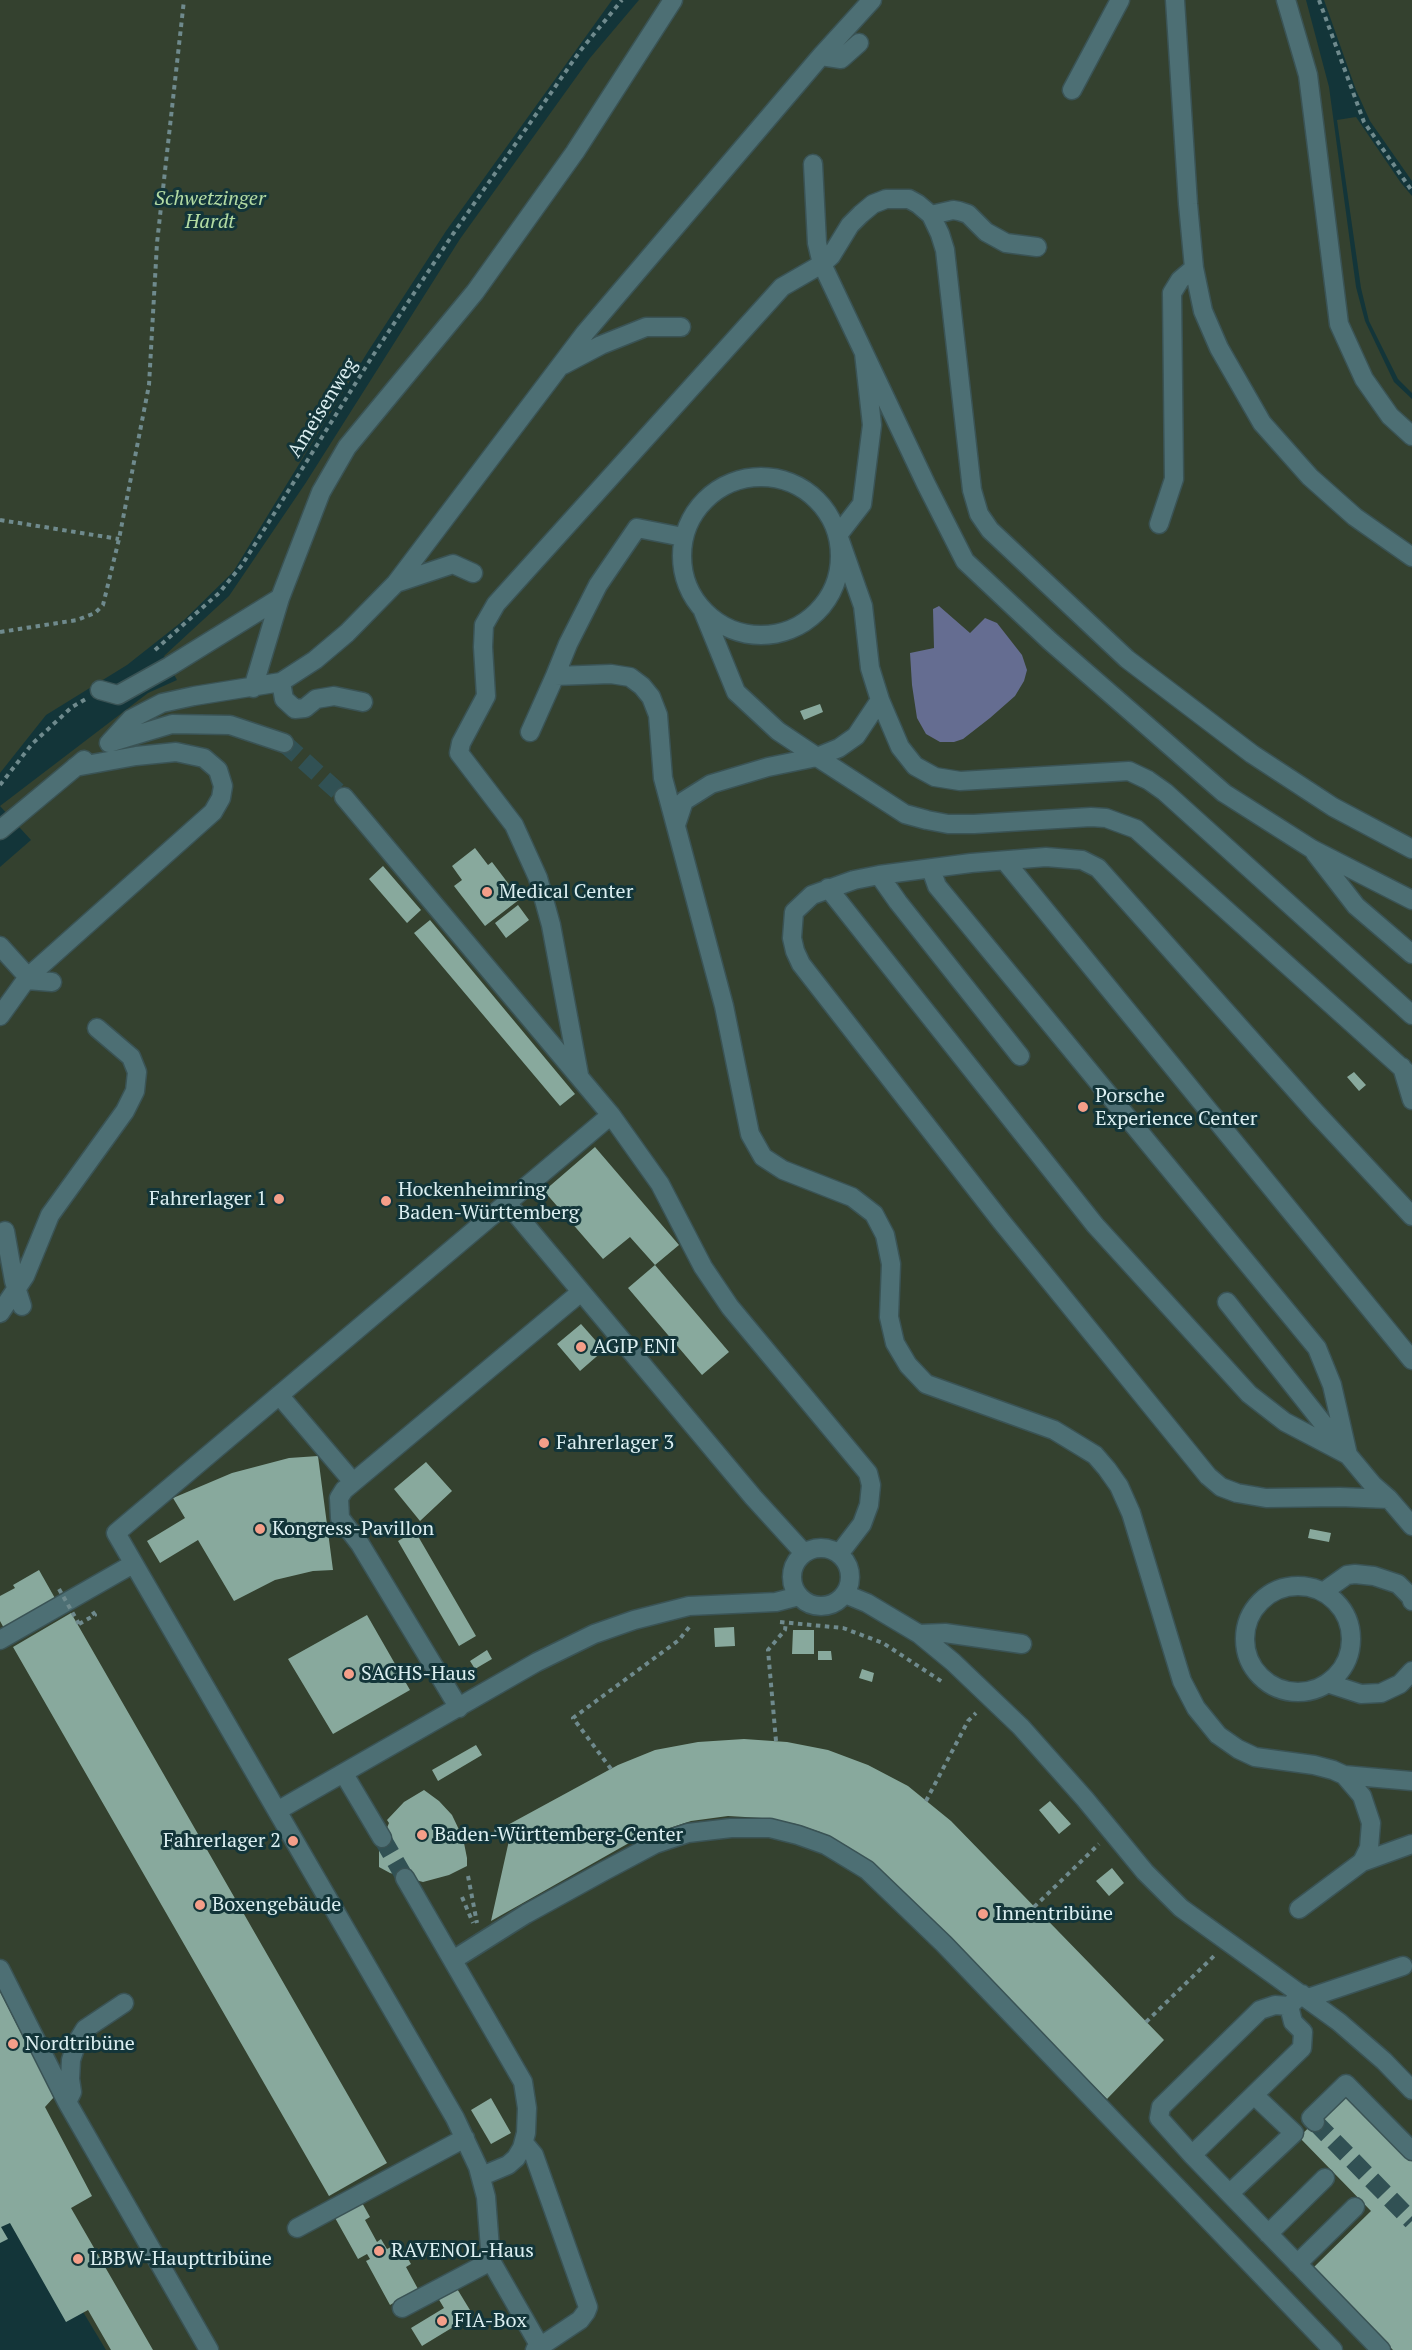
<!DOCTYPE html>
<html>
<head>
<meta charset="utf-8">
<style>
  body { margin:0 }
  canvas { display:block; background:#133539 }
</style>
</head>
<body>
<canvas width="1412" height="2350"></canvas>
<script>
const c = document.querySelector('canvas').getContext('2d');
c.lineJoin = 'round';
function paint(path, color) { c.fillStyle = color; c.fill(path, 'evenodd'); }
const toPath = rows => new Path2D(rows.map(r => 'M' + r).join(''));
function trace(path, color, width, dash) { c.strokeStyle = color; c.lineWidth = width; c.lineCap = dash ? 'butt' : 'round'; c.setLineDash(dash || []); c.stroke(path); }
function drawText(font, color, halo, rows, align = 'center') {
  c.font = font + ' "PT Serif",serif'; c.lineWidth = 6; c.setLineDash([]); c.textBaseline = 'middle'; c.strokeStyle = halo; c.fillStyle = color; for (const [text, x, y, turn = 0] of rows) {
    c.save(); c.translate(x, y); c.rotate((+turn || 0) * Math.PI / 180); c.textAlign = isNaN(turn) ? turn : align; if (halo) c.strokeText(text, 0, 0); c.fillText(text, 0, 0); c.restore();
  }
}
paint(toPath([
  [0,0,612,0,446,231,367,353,233,572,184,620,127,665,46,715,0,773],
  [639,0,1306,0,1329,87,1356,287,1365,321,1394,382,1412,399,1412,2350,106,2350,0,2174,0,867,31,840,0,806,148,693,177,680,164,656,229,596,305,484,460,239,590,58],
  [1324,0,1412,0,1412,181,1370,121,1356,90],
  [1356,117,1401,183,1412,196,1412,393,1398,379,1369,321,1361,288,1337,120]
]), '#34412f');
paint(toPath([
  [939,606,970,633,985,618,997,623,1022,655,1027,670,1024,681,1015,696,990,718,963,739,954,742,940,742,926,734,917,718,912,685,910,653,934,648,933,609]
]), '#656d91');
paint(toPath([
  [820,704,823,712,804,720,800,711],
  [475,848,488,865,492,862,520,899,485,926,454,886,462,880,452,866],
  [383,866,421,910,407,923,369,879],
  [518,905,529,920,506,938,495,923],
  [430,920,575,1094,560,1106,414,933],
  [1354,1072,1366,1085,1359,1091,1347,1077],
  [595,1147,679,1245,655,1265,630,1237,603,1259,544,1191],
  [655,1265,729,1352,702,1375,628,1288],
  [581,1324,604,1350,580,1371,557,1344],
  [318,1456,333,1570,313,1571,275,1580,234,1601,198,1540,160,1563,147,1541,185,1518,173,1498,232,1473,289,1458],
  [426,1462,452,1491,420,1521,394,1489],
  [1310,1529,1331,1533,1329,1542,1308,1538],
  [415,1531,476,1636,459,1646,398,1541],
  [39,1570,56,1600,5,1630,0,1621,0,1596,15,1588,13,1585],
  [71,1613,387,2163,329,2196,13,1647],
  [367,1615,410,1690,333,1734,288,1659],
  [734,1627,735,1646,715,1647,714,1628],
  [793,1630,814,1630,814,1654,792,1654],
  [487,1650,492,1659,475,1669,470,1661],
  [818,1651,831,1651,832,1660,818,1660],
  [862,1669,874,1673,872,1682,859,1678],
  [744,1739,787,1742,828,1750,868,1765,908,1786,951,1821,1164,2040,1107,2099,871,1863,847,1846,820,1832,796,1824,762,1818,728,1816,691,1821,636,1839,491,1921,510,1836,504,1827,618,1765,655,1750,698,1742],
  [476,1745,482,1755,438,1781,432,1770],
  [424,1790,439,1801,452,1815,463,1838,467,1858,467,1866,449,1875,423,1882,390,1873,379,1867,379,1847,389,1823,387,1820,404,1802],
  [1050,1801,1071,1824,1059,1834,1039,1810],
  [1112,1868,1124,1883,1109,1896,1096,1881],
  [0,1992,54,2097,45,2107,92,2196,71,2208,153,2350,111,2350,88,2310,66,2322,10,2223,1,2227,8,2239,0,2243],
  [1347,2091,1412,2157,1412,2350,1393,2350,1313,2268,1371,2211,1299,2137],
  [491,2098,511,2133,491,2144,471,2110],
  [361,2201,370,2217,365,2220,377,2242,381,2239,387,2249,399,2243,411,2264,406,2267,418,2289,390,2305,366,2261,370,2259,367,2254,358,2259,334,2216],
  [456,2287,473,2315,422,2346,411,2328,444,2308,438,2298]
]), '#88a99d');
trace(toPath([
  [284,743,344,797],
  [382,1838,405,1878],
  [1315,2122,1412,2221]
]), '#315154', 18, [18, 9]);
const minor = toPath([
  [1175,0,1188,204,1194,268,1203,311,1219,348,1262,423,1310,477,1355,517,1412,557],
  [1286,0,1308,75,1339,324,1364,379,1390,416,1412,436],
  [821,56,841,59,859,43],
  [1072,90,1120,0],
  [813,164,817,243,822,264,926,484,965,561,1050,641,1224,793,1312,849,1412,900],
  [931,215,953,210,959,211,968,214,986,232,1006,243,1037,247],
  [864,353,872,425,862,504,838,535,863,606,870,668,880,700,900,747,915,766,935,777,960,781,1129,771,1148,780,1165,792,1412,1015],
  [563,365,601,345,646,327,681,327],
  '682 556a79 79 0 1 1 158 0a79 79 0 1 1-158 0Z',
  [1159,524,1174,479,1172,293,1180,280,1194,268],
  [396,583,453,564,473,573],
  [703,611,736,692,778,731,817,757,905,814,927,820,948,824,974,824,1091,817,1106,818,1136,829,1412,1077],
  [555,676,568,644,598,585,637,528,683,537],
  [281,682,284,699,295,709,305,708,316,699,334,696,363,702],
  [253,688,280,598,321,492,347,447,475,292,575,152,673,0],
  [100,690,118,695,170,666,280,598],
  [530,732,555,676,611,674,630,677,642,686,651,697,658,715,663,778,724,1006,750,1134,763,1157,783,1170,852,1197,874,1214,885,1235,891,1264,889,1317,895,1343,908,1365,926,1384,1054,1430,1095,1455,1107,1469,1119,1486,1131,1513,1182,1681,1196,1708,1218,1735,1238,1749,1255,1757,1314,1765,1333,1770,1344,1775,1362,1796,1371,1823,1369,1848,1362,1862],
  [110,742,131,719,162,703,194,696,281,682,315,660,347,633,396,583,585,333,821,56,872,0],
  [109,743,172,724,230,725,284,743],
  [344,797,611,1115,116,1533,455,2118,478,2167,486,2197,491,2261,402,2308],
  [676,825,684,801,711,784,768,767,817,757,839,748,856,736,880,700],
  [0,830,84,760],
  [1315,853,1356,906,1412,954],
  [1005,861,1412,1360],
  [931,869,937,886,1317,1348,1332,1385,1348,1455],
  [879,875,898,902,1020,1056],
  [828,888,1095,1225,1249,1394,1285,1422,1348,1455],
  [0,946,28,977,0,1016],
  [28,977,213,812,221,798,223,786,218,770,204,758,176,752,136,756,75,767],
  [27,980,52,982],
  [1402,1067,1412,1100],
  [579,1075,551,925,538,878,514,825,459,753,461,743,486,696,483,647,484,625,496,604,782,287,822,264,831,256,850,225,861,214,873,204,886,199,909,199,918,204,931,215,940,234,945,250,972,490,979,514,990,530,1127,659,1252,754,1333,807,1412,849],
  [611,1115,660,1184,703,1267,730,1307,868,1473,871,1485,869,1505,862,1524,839,1554],
  [507,1203,753,1497,804,1553],
  [1412,1216,1317,1114,1098,868,1082,860,1046,857,971,863,879,875,854,880,812,895,794,912,792,938,795,951,801,964,1001,1221,1208,1476,1221,1487,1237,1493,1266,1498,1340,1497,1389,1499,1412,1526],
  [5,1231,14,1281,22,1306],
  [1227,1302,1348,1455,1373,1485,1389,1499],
  [0,1313,25,1276,50,1215,125,1111,135,1091,137,1072,131,1057,97,1028],
  [279,1395,353,1482],
  '792 1577a29 29 0 1 1 58 0a29 29 0 1 1-58 0Z',
  '1245 1639a53 53 0 1 1 106 0a53 53 0 1 1-106 0Z',
  [1323,1592,1347,1575,1355,1574,1374,1576,1398,1584,1411,1597,1412,1601],
  [845,1594,867,1603,919,1634,953,1662,1021,1727,1085,1799,1145,1872,1181,1908,1339,2022,1384,2061,1412,2090],
  [919,1634,945,1633,1022,1644],
  [0,1640,133,1564],
  [1327,1683,1361,1694,1381,1693,1400,1684,1412,1671],
  [459,1708,360,1544,340,1518,339,1498,344,1490,581,1292],
  [344,1774,382,1838],
  [1344,1775,1412,1781],
  [277,1811,537,1662,594,1634,634,1620,689,1606,776,1602,799,1596],
  [405,1878,523,2082,527,2108,526,2133,522,2148,516,2158,508,2165,482,2176],
  [1299,1909,1362,1862,1412,1844],
  [453,1960,526,1914,604,1871,655,1844,688,1833,731,1828,770,1828,798,1835,826,1845,867,1870,944,1944,1333,2350],
  [0,1969,67,2102,209,2350],
  [1302,1994,1289,2006,1275,2005,1260,2010,1161,2107,1159,2118,1192,2155,1381,2350],
  [1308,1998,1403,1966],
  [68,2100,72,2092,70,2079,71,2060,77,2042,85,2029,124,2003],
  [1315,2122,1311,2118,1346,2084,1412,2151],
  [524,2143,534,2155,588,2307,586,2312,580,2320,535,2350],
  [1192,2155,1302,2048,1303,2032,1293,2022,1289,2006],
  [1230,2193,1294,2133,1254,2095],
  [297,2228,465,2138],
  [1268,2234,1325,2178],
  [491,2261,542,2350],
  [1297,2264,1355,2207]
]);
trace(minor, '#3a5355', 21);
trace(toPath([
  [1319,0,1364,122,1412,191],
  [0,520,119,539],
  [0,632,77,620,95,613,103,605,119,539,149,385,157,243,184,0],
  [155,650,219,593,242,565,372,357,453,234,580,51,622,0],
  [0,785,32,744,72,707,86,699],
  [780,1622,843,1628,883,1643,944,1683],
  [79,1624,95,1615,90,1608],
  [776,1741,768,1650,785,1630,786,1622],
  [611,1769,573,1718,679,1640,690,1626],
  [926,1801,968,1721,976,1713],
  [468,1837,506,1829],
  [468,1876,477,1923],
  [462,1897,473,1923],
  [1034,1907,1099,1844],
  [1146,2022,1214,1956]
]), '#6f8a8d', 4, [4.5, 4.5]);
trace(minor, '#4d6f74', 18);
trace(toPath([
  [59,1589,79,1624]
]), '#6f8a8d', 4, [4.5, 4.5]);
for (const [x, y, r, color] of [
  [487,892,6,"#f49e89"],
  [1083,1107,6,"#f49e89"],
  [279,1199,6,"#f49e89"],
  [386,1201,6,"#f49e89"],
  [581,1347,6,"#f49e89"],
  [544,1443,6,"#f49e89"],
  [260,1529,6,"#f49e89"],
  [349,1674,6,"#f49e89"],
  [422,1835,6,"#f49e89"],
  [293,1841,6,"#f49e89"],
  [200,1905,6,"#f49e89"],
  [983,1914,6,"#f49e89"],
  [13,2044,6,"#f49e89"],
  [379,2251,6,"#f49e89"],
  [78,2259,6,"#f49e89"],
  [442,2321,6,"#f49e89"]
]) { const dot = new Path2D(); dot.arc(x, y, r, 0, 2 * Math.PI); c.fillStyle = color; c.fill(dot); trace(dot, '#133539', 2); }
drawText('italic 20px', '#b3dba3', '#133539', [
  ["Schwetzinger",210,199],
  ["Hardt",210,222]
]);
drawText('20px', '#dbeef0', '#133539', [
  ["Ameisenweg",323,408,-58]
]);
drawText('20px', '#dbeef0', '#133539', [
  ["Medical Center",499,892],
  ["Porsche",1095,1096],
  ["Experience Center",1095,1119],
  ["Hockenheimring",398,1190],
  ["Baden-Württemberg",398,1213],
  ["Fahrerlager 1",267,1199,"right"],
  ["AGIP ENI",593,1347],
  ["Fahrerlager 3",556,1443],
  ["Kongress-Pavillon",272,1529],
  ["SACHS-Haus",361,1674],
  ["Baden-Württemberg-Center",434,1835],
  ["Fahrerlager 2",281,1841,"right"],
  ["Boxengebäude",212,1905],
  ["Innentribüne",995,1914],
  ["Nordtribüne",25,2044],
  ["RAVENOL-Haus",391,2251],
  ["LBBW-Haupttribüne",90,2259],
  ["FIA-Box",454,2321]
], 'left');
</script>
</body>
</html>
